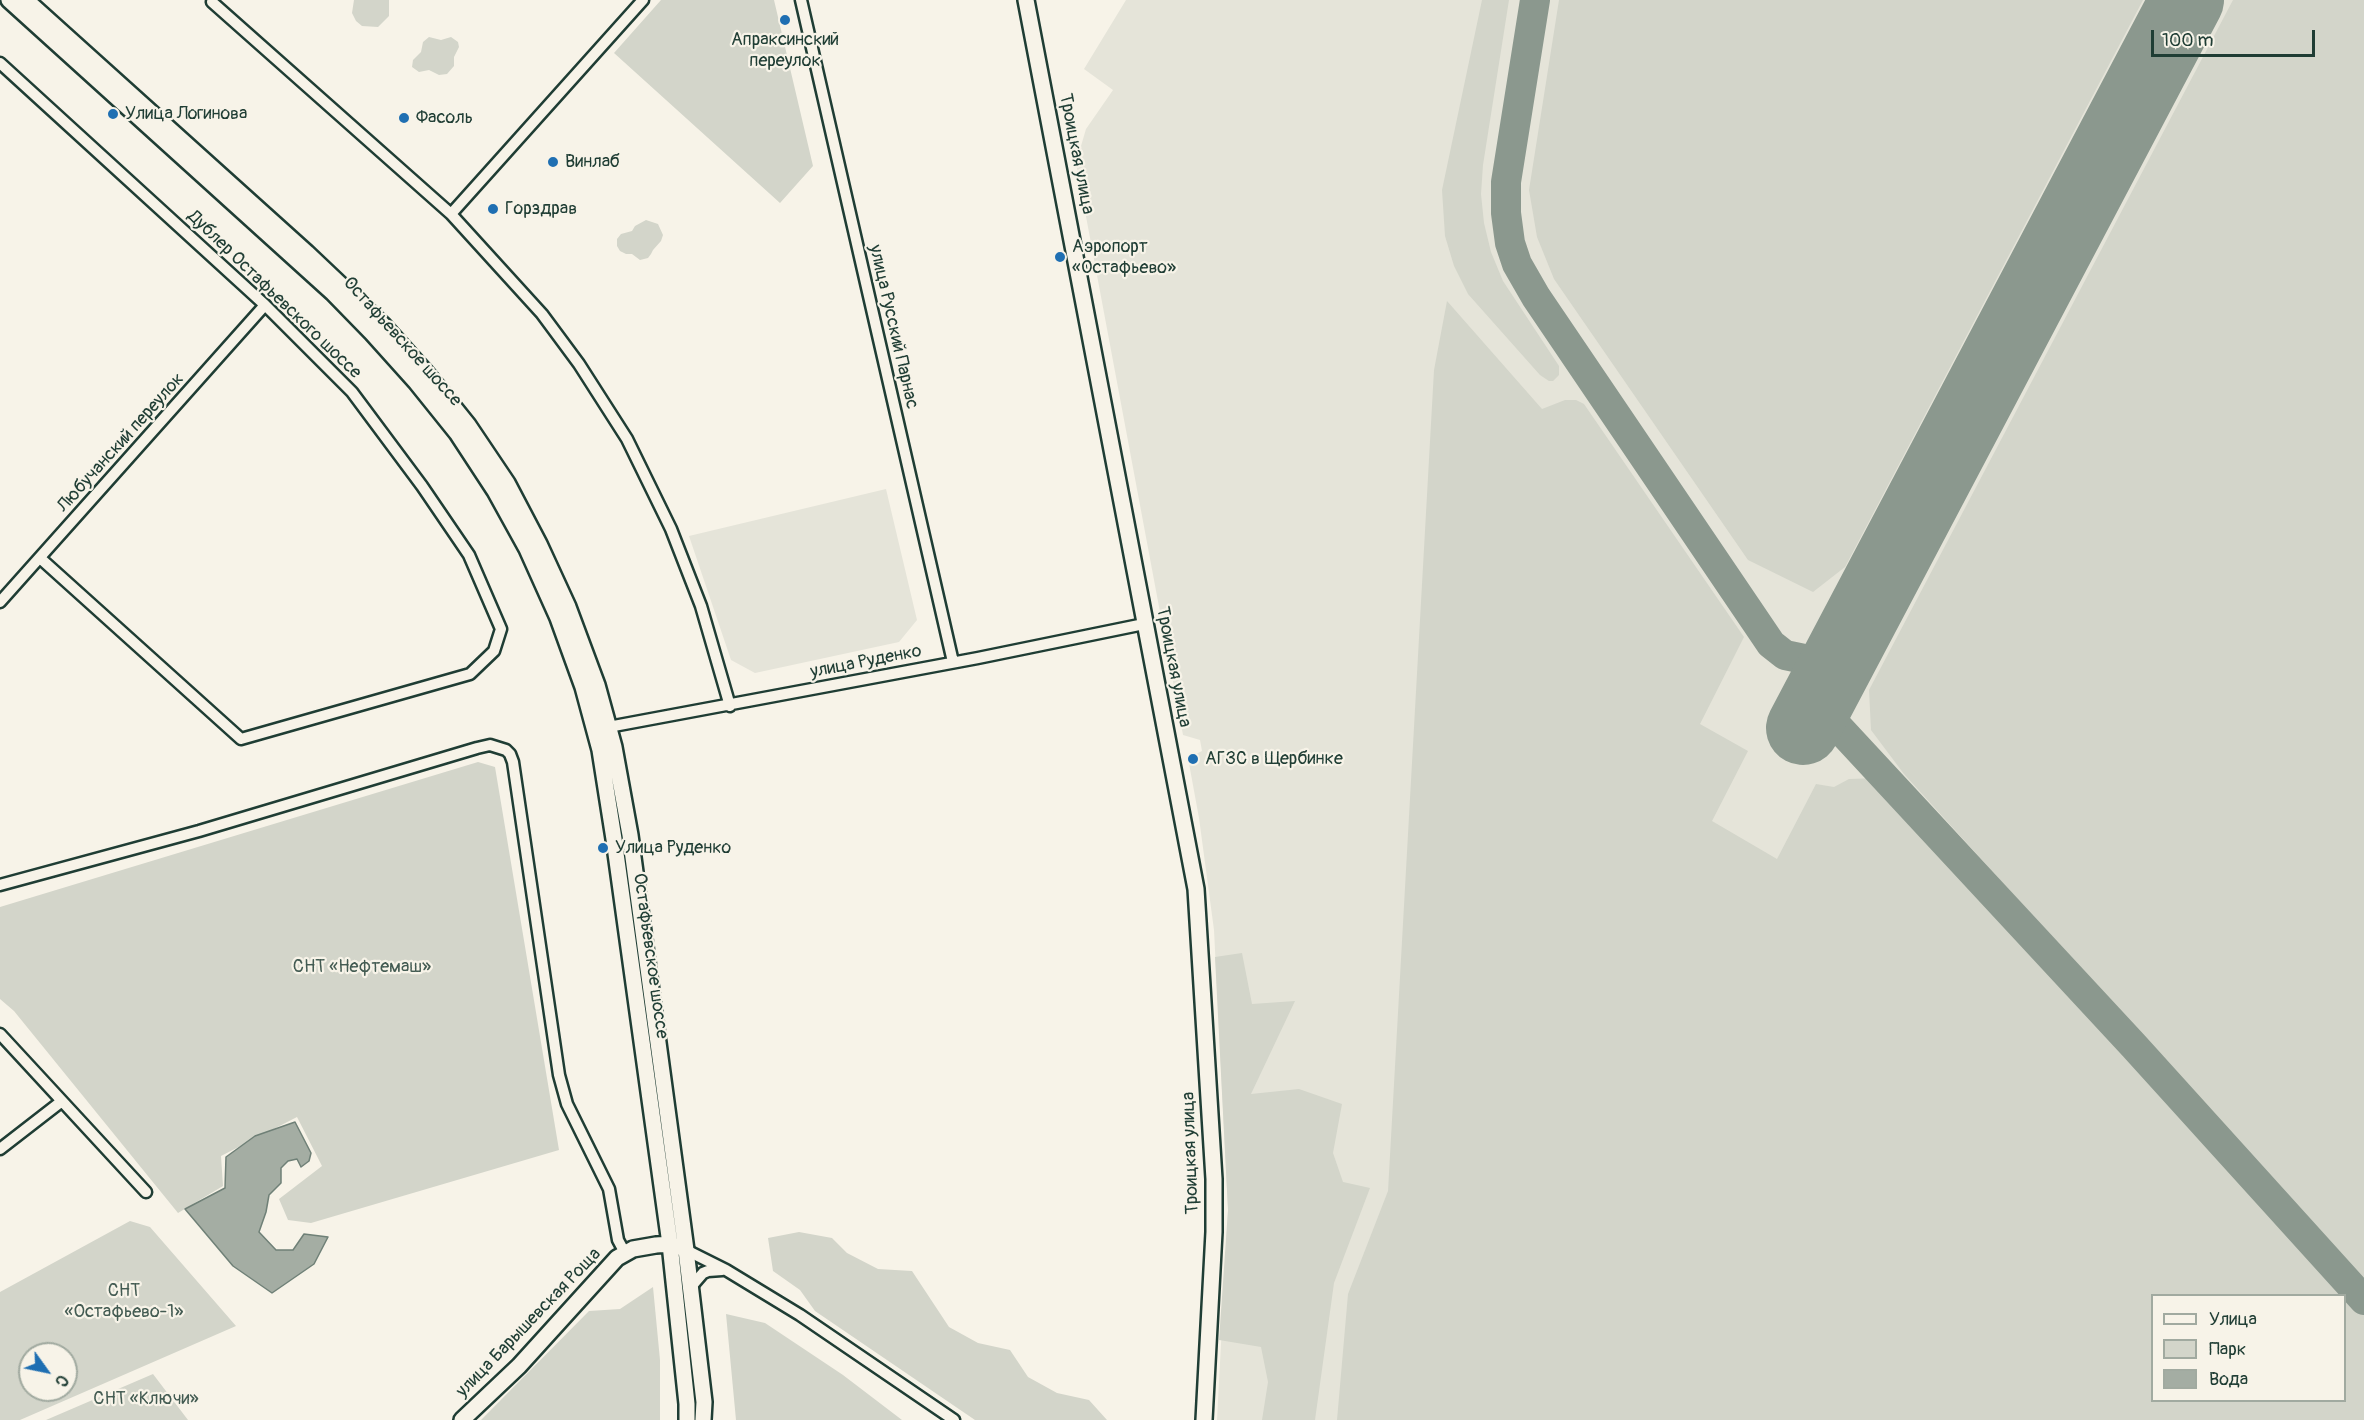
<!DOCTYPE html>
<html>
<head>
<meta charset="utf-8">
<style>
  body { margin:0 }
  #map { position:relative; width:2364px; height:1420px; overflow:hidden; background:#f7f3e8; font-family:Pangolin,sans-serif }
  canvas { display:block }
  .legend { position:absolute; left:2151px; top:1294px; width:195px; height:108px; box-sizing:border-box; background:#f7f3e8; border:2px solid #a1aaa0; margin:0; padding:8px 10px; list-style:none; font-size:18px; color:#1f3d34 }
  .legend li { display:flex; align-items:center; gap:12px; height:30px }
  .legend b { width:30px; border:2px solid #a1aaa0 }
  .north { position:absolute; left:18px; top:1342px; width:60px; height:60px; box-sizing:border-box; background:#f7f3e8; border:2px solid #a1aaa0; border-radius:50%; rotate:123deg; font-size:16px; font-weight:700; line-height:24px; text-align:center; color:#1f3d34 }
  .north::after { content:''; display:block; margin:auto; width:21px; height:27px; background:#1f6fb2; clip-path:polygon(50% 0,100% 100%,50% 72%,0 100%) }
  .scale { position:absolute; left:2151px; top:30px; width:164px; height:27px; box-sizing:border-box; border:3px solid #1f3d34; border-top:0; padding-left:8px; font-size:18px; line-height:21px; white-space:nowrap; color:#1f3d34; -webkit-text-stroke:4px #f7f3e8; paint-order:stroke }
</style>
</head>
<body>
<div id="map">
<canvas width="2364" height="1420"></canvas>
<ul class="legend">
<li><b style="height:8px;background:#f7f3e8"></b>Улица</li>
<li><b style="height:16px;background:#d3d5ca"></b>Парк</li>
<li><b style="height:16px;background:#a4ada3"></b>Вода</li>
</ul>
<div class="north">С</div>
<div class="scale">100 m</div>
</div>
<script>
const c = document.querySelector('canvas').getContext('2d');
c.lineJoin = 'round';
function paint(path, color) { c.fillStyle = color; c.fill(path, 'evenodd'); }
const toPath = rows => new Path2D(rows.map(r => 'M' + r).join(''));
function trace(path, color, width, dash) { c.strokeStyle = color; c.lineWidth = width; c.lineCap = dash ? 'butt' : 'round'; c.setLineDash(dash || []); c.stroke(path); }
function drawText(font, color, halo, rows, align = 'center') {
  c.font = font + ' Pangolin,sans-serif'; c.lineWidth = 4.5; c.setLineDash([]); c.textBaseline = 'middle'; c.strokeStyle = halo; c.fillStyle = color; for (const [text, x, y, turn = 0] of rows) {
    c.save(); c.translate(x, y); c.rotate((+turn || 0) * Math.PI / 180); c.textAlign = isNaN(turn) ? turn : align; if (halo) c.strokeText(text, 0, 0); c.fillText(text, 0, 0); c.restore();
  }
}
paint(toPath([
  [1126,0,2364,0,2364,1420,1217,1420,1228,1210,1214,930,1199,818,1188,758,1202,751,1200,740,1183,735,1076,163,1086,129,1113,90,1084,69],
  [2152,1296,2344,1296,2344,1400,2152,1400],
  [886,489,917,620,899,642,755,673,731,660,689,536]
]), '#e5e4d9');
paint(toPath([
  [354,0,389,0,389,16,378,27,362,26,356,21,352,13],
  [661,0,774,0,813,166,780,203,614,53],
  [1482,0,1509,0,1483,165,1481,194,1484,223,1491,252,1503,281,1559,366,1559,375,1553,381,1549,381,1540,375,1468,294,1454,266,1445,236,1442,190],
  [1559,0,2143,0,1845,567,1813,592,1748,560,1554,279,1537,237,1529,190],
  [2233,0,2364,0,2364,1280,1904,774,1871,730,1869,690],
  [429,37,441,40,451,37,458,42,459,47,454,57,454,66,447,74,439,75,429,70,419,72,412,67,413,60,421,52,423,42],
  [646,220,658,224,663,235,661,241,653,250,651,254,648,258,640,260,632,254,626,254,620,251,617,246,617,239,621,234,632,231,635,226],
  [1447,301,1542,409,1565,400,1576,400,1584,404,1744,637,1700,724,1748,751,1712,821,1777,859,1816,784,1834,787,1849,779,1878,778,2364,1311,2364,1420,1337,1420,1348,1294,1388,1191,1434,370],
  [2152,1296,2344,1296,2344,1400,2152,1400],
  [478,762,495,767,559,1150,311,1223,288,1220,279,1199,322,1166,297,1117,221,1156,223,1186,178,1213,14,1011,0,999,0,907],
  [1242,953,1252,1004,1295,1001,1251,1094,1299,1089,1342,1104,1333,1153,1343,1182,1370,1188,1334,1283,1315,1420,1262,1420,1268,1382,1261,1347,1219,1340,1228,1210,1215,957],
  [130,1221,150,1227,236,1326,20,1420,0,1420,0,1292],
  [30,1354,66,1354,66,1390,30,1390],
  [799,1232,832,1238,847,1253,878,1269,912,1271,949,1327,978,1343,1010,1350,1028,1377,1057,1393,1089,1400,1107,1420,975,1420,815,1311,800,1290,773,1271,768,1238],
  [653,1287,660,1360,660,1420,481,1420,589,1311,620,1309],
  [726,1314,765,1323,843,1375,902,1420,736,1420],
  [153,1374,188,1420,46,1420]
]), '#d3d5ca');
const water = toPath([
  [295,1122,311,1153,309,1161,301,1167,297,1159,288,1161,281,1168,281,1183,269,1195,266,1212,259,1232,276,1250,293,1250,304,1234,328,1237,314,1264,272,1293,233,1266,185,1209,225,1188,226,1157,255,1136,295,1122]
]);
paint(water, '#a4ada3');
trace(water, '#6f8077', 1.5);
trace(toPath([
  [1535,0,1506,182,1506,213,1510,243,1517,264,1536,297,1771,644,1785,655,1809,660,1823,658,1837,651,1850,640],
  [1823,690,1832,717,1838,727,2134,1046,2364,1300]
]), '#8b988e', 30);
trace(toPath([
  [1803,728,2187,0]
]), '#8b988e', 74);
const street = toPath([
  [801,0,953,662],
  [212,2,451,214,542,314,579,364,627,439,671,529,701,606,730,706],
  [0,63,265,305,352,392,422,486,469,555,501,629,494,651,470,674,241,739,40,558],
  [451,214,643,0],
  [0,602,265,305],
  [603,728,978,658,1144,624],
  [0,885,199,831,477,748,490,745,506,750,510,754,513,762,559,1075,567,1104,609,1189,618,1240,625,1253],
  [0,1034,146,1192],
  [0,1149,62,1101],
  [686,1250,726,1270,800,1315,954,1420],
  [690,1288,703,1273,708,1271,722,1270]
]);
const secondary = toPath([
  [9,0,333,293,372,333,416,382,457,433,495,491,527,549,558,618,583,687,600,750,614,839,670,1244,687,1404,687,1420],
  [26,0,307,253,383,325,427,374,468,425,507,483,539,544,568,607,597,685,614,747,630,835,686,1250,704,1402,703,1420],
  [1026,0,1196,889,1214,1179,1214,1232,1204,1420],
  [462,1420,519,1366,617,1258,633,1249,656,1245,670,1244,677,1247]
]);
trace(street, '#1f3d34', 15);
trace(secondary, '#1f3d34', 20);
trace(street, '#f7f3e8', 10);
trace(secondary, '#f7f3e8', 15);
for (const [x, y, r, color] of [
  [785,20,6,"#1f6fb2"],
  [113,114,6,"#1f6fb2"],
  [404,118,6,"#1f6fb2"],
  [553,162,6,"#1f6fb2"],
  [493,209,6,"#1f6fb2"],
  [1060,257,6,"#1f6fb2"],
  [1193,759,6,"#1f6fb2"],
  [603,848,6,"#1f6fb2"]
]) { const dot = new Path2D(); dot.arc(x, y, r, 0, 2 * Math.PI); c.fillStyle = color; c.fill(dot); trace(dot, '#f7f3e8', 2); }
drawText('18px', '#1f3d34', '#f7f3e8', [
  ["Апраксинский",785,40,"center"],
  ["переулок",785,61,"center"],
  ["Улица Логинова",125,114],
  ["Фасоль",416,118],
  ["Винлаб",565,162],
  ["Горздрав",505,209],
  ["Аэропорт",1072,247],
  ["«Остафьево»",1072,268],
  ["АГЗС в Щербинке",1205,759],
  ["Улица Руденко",615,848]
], 'left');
drawText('18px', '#1f3d34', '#f7f3e8', [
  ["Троицкая улица",1076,154,79],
  ["Дублер Остафьевского шоссе",274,295,44],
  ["улица Русский Парнас",893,327,77],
  ["Остафьевское шоссе",402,342,48],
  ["Любучанский переулок",121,443,-48],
  ["улица Руденко",866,662,-11],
  ["Троицкая улица",1173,667,79],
  ["Остафьевское шоссе",650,956,82],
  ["Троицкая улица",1191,1153,-92],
  ["улица Барышевская Роща",529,1323,-46]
]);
drawText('18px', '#435b52', '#f7f3e8', [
  ["СНТ «Нефтемаш»",362,967],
  ["СНТ",124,1291],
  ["«Остафьево-1»",124,1312],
  ["СНТ «Ключи»",146,1399]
]);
</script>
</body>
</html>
